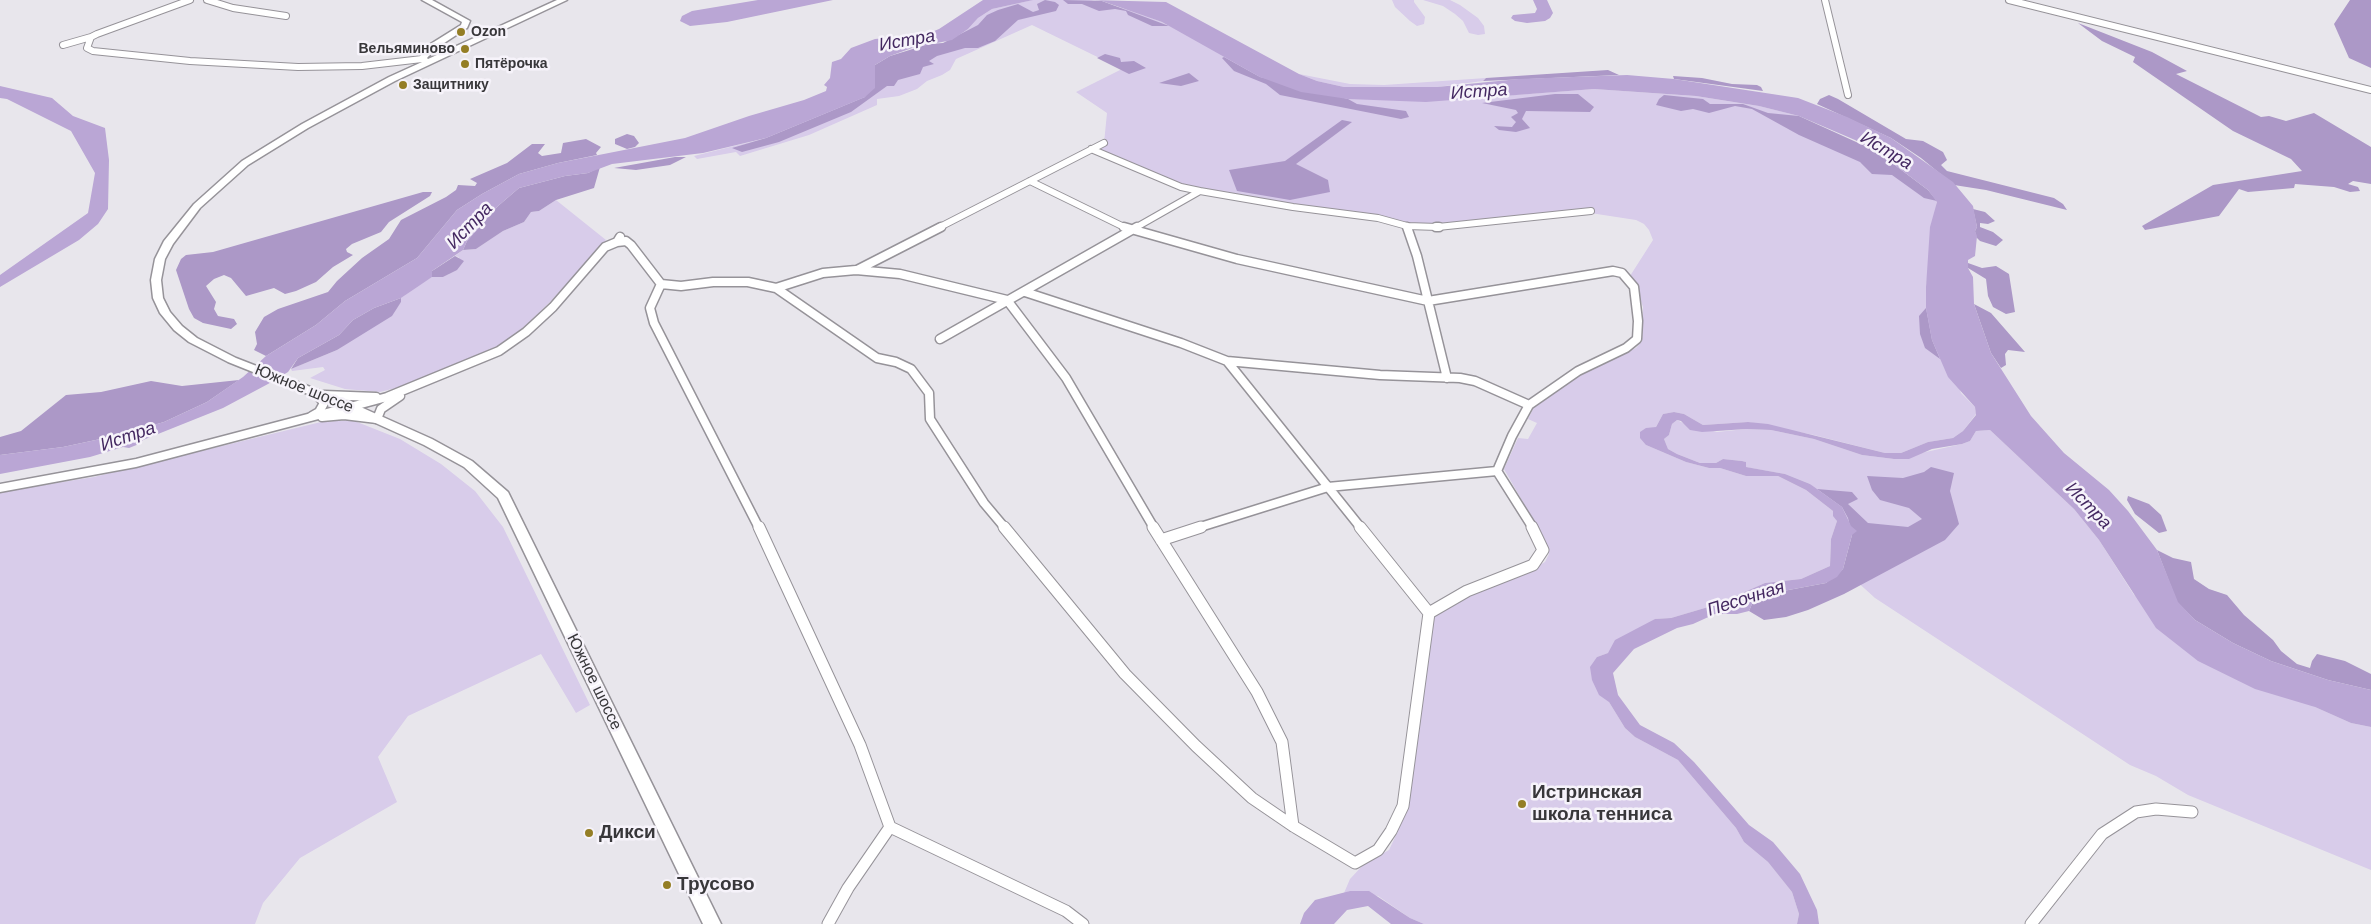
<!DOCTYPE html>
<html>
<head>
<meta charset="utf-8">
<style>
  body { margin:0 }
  canvas { display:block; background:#e8e6ec }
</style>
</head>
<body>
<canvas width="2371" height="924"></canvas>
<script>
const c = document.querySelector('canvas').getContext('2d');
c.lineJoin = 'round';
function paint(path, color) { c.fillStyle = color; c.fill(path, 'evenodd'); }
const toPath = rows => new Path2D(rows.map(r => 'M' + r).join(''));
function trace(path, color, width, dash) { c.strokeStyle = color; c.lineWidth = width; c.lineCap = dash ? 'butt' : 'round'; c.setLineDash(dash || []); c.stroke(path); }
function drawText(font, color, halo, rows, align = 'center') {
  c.font = font + ' Arial,sans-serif'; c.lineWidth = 5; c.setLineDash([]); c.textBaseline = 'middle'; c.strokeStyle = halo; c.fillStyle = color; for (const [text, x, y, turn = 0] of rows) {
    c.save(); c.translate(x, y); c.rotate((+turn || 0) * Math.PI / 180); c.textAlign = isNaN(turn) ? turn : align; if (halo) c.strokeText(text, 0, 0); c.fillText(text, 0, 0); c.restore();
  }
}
paint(toPath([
  [1032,0,1091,0,1129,10,1162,22,1301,92,1474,98,1594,89,1696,96,1759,106,1799,116,1937,201,1926,287,1961,393,1975,407,1976,414,1963,431,1953,438,1928,442,1901,453,1885,453,1814,435,1748,422,1703,425,1684,414,1674,412,1663,414,1646,445,1686,462,1709,468,1720,468,1746,476,1778,476,1806,490,1833,511,1837,521,1831,539,1830,566,1801,579,1765,583,1715,605,1671,618,1655,619,1608,653,1597,657,1609,702,1625,728,1635,737,1678,760,1736,828,1744,842,1768,862,1792,892,1799,914,1797,924,1424,924,1410,918,1378,896,1350,891,1344,893,1350,879,1364,864,1389,850,1398,831,1406,803,1435,613,1439,607,1534,568,1545,562,1549,554,1545,541,1504,469,1518,438,1528,439,1537,423,1528,419,1534,407,1582,372,1636,348,1642,341,1643,307,1634,280,1630,276,1653,240,1649,230,1644,224,1636,220,1584,212,1438,225,1411,224,1183,185,1095,149,1104,143,1107,113,1076,92,1122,69,1032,25,956,59,950,70,942,75,927,81,917,89,899,96,877,99,877,105,809,135,740,156,736,152,697,159,694,156,766,138,852,102,968,29,978,18,992,9],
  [1392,0,1414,0,1414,2,1425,17,1424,24,1417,26,1410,21,1395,7],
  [1423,0,1450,0,1460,5,1478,18,1484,26,1485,34,1478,35,1469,33,1463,21,1455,14,1443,6],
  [1299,74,1350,84,1384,85,1486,78,1483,81,1437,87,1388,88,1344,87,1317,81],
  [556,200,606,240,551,301,522,329,502,344,411,384,380,392,345,389,310,378,325,370,323,367,292,371,291,369,337,350,396,308,401,302,401,298,417,286,432,277,443,277,449,274,459,257,455,256,463,250,476,249,503,231,524,222,531,212,539,211],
  [352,420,400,439,441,464,475,491,503,527,590,705,576,713,541,654,408,716,378,757,397,802,300,858,263,903,255,924,0,924,0,492,94,477,321,422],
  [1677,420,1687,425,1717,432,1746,429,1771,430,1814,439,1862,455,1894,459,1962,444,1970,441,1976,431,1990,430,2074,509,2099,540,2134,595,2315,707,2351,723,2371,727,2371,870,2188,795,2156,776,2130,765,1875,598,1843,569,1857,531,1810,484,1785,474,1745,467,1746,462,1742,461,1723,459,1716,463,1700,463,1677,454,1668,449,1664,439,1669,435,1672,424]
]), '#d8ccea');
paint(toPath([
  [1045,0,1055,2,1059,5,1056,11,1018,20,995,41,978,48,965,48,937,56,929,61,934,64,923,67,920,74,898,80,894,86,887,86,851,112,779,142,742,152,732,148,766,138,865,97,875,65,890,56,929,44,943,43,978,25,987,15,998,10,1018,4,1033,12,1039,10,1037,4],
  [1063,0,1102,1,1169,26,1152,26,1128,15,1126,11,1115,9,1099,11,1082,4,1068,4],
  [2350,0,2371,0,2371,68,2349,58,2334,24],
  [2078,23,2152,52,2187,71,2176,74,2261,117,2269,116,2286,121,2314,113,2371,147,2371,184,2353,181,2348,184,2358,187,2360,191,2350,192,2334,187,2295,184,2294,188,2248,192,2239,189,2219,216,2145,230,2142,226,2213,185,2302,171,2291,159,2233,131,2133,62,2135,57,2102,41],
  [1105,54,1120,58,1121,62,1134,61,1146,68,1129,74,1097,58],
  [1224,57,1260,77,1348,99,1357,104,1406,111,1409,117,1401,119,1280,95,1266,84,1234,71,1222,58],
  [1608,70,1619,75,1483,81,1486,78],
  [1189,73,1199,81,1181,86,1159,83],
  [1673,76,1702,78,1732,84,1757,85,1761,87,1763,91,1674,79],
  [1555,94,1578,94,1594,107,1590,112,1526,111,1522,119,1530,128,1516,132,1499,130,1494,126,1512,127,1516,122,1511,117,1518,113,1516,110,1482,103],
  [1664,95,1703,99,1710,104,1743,104,1768,113,1799,116,1876,151,1928,190,1937,201,1924,198,1892,175,1872,174,1860,162,1799,135,1752,109,1735,106,1709,113,1693,109,1681,111,1656,105,1659,99],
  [1829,95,1838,99,1906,139,1923,141,1943,152,1947,160,1941,165,1947,171,2054,198,2063,204,2067,210,1986,190,1954,185,1921,158,1891,138,1817,104,1820,99],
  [1342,120,1352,122,1296,164,1328,180,1330,192,1290,200,1237,191,1229,170,1285,161],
  [627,134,634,136,639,143,635,147,627,149,615,144,615,139],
  [586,139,601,147,596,153,597,155,558,163,519,174,482,194,457,210,417,258,345,301,316,325,266,356,254,350,257,344,255,332,264,317,278,309,328,292,337,281,362,258,389,239,401,220,446,197,456,190,458,185,475,186,477,183,470,179,507,163,532,144,545,144,538,153,542,156,561,153,563,143],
  [675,157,686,157,670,165,636,170,614,168],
  [600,167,594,188,556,200,539,211,531,212,524,222,503,231,476,249,463,250,467,241,498,206,519,188,565,176,588,173],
  [423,192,432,192,430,196,389,222,381,232,352,244,346,249,347,252,353,255,333,267,316,282,296,291,285,294,274,288,246,296,231,278,224,275,214,279,206,286,216,302,214,309,218,316,234,319,237,324,231,329,203,323,194,318,189,309,176,270,181,259,186,255,213,252],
  [1973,209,1985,212,1995,221,1988,224,1980,223,1980,227,1993,232,2003,240,1996,246,1980,241,1976,237,1975,231,1977,227],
  [455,256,464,261,457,270,443,277,432,277,432,271],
  [1968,263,1982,268,1996,266,2009,274,2015,312,2006,314,1993,307,1988,296,1986,279,1968,268],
  [401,298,401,302,392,316,337,350,291,369,298,358,339,335,353,320,374,308],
  [1974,304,1991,313,2025,352,2008,350,2005,354,2006,365,2001,368,1991,353],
  [1926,308,1932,340,1940,359,1925,348,1920,334,1919,316],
  [239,380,207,402,164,422,119,435,63,447,0,455,0,437,21,431,66,395,101,392,151,381,182,386],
  [1931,467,1954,473,1950,491,1959,524,1945,540,1844,594,1808,610,1786,617,1764,620,1749,611,1752,604,1767,594,1826,583,1843,569,1852,535,1848,518,1842,507,1817,489,1852,492,1858,499,1848,504,1868,523,1908,527,1922,519,1909,508,1880,500,1872,490,1867,476,1903,478,1924,472],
  [2128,496,2149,504,2161,515,2167,531,2159,533,2135,514,2127,500],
  [2157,550,2173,558,2191,562,2194,579,2209,589,2227,595,2244,615,2273,640,2281,651,2297,664,2310,668,2312,661,2317,654,2345,661,2371,674,2371,690,2328,680,2271,661,2233,643,2195,620,2177,602]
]), '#ac98c7');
paint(toPath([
  [758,0,833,0,727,22,690,26,680,21,682,16,692,11],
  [983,0,1033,0,992,9,978,18,968,29,952,40,912,48,890,56,875,65,875,88,865,97,766,138,703,153,612,164,588,173,565,176,519,188,498,206,467,241,463,250,432,271,432,277,401,298,374,308,353,320,339,335,298,358,288,372,268,384,223,408,143,440,139,444,129,448,123,447,90,457,0,474,0,455,63,447,119,435,164,422,207,402,243,377,266,356,316,325,345,301,417,258,457,210,482,194,519,174,558,163,685,138,749,116,804,100,826,91,827,87,824,85,830,78,832,62,841,59,851,48,875,39,927,34,939,29],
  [1091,0,1166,2,1299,74,1317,81,1344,87,1437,87,1519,79,1627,75,1674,79,1798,98,1847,117,1891,138,1953,182,1973,206,1977,227,1975,231,1977,236,1975,256,1968,260,1968,268,1973,277,1974,304,1991,353,2031,416,2064,453,2109,490,2128,511,2157,550,2178,602,2195,620,2233,643,2271,661,2328,680,2371,690,2371,727,2351,723,2315,707,2255,689,2198,661,2156,628,2099,540,2074,509,1990,430,1976,431,1970,441,1962,444,1932,449,1909,459,1894,459,1862,455,1814,439,1771,430,1746,429,1702,432,1690,430,1681,421,1677,420,1672,424,1669,435,1664,439,1668,449,1677,454,1700,463,1716,463,1723,459,1742,461,1746,462,1746,467,1785,474,1810,484,1842,507,1851,526,1857,531,1852,535,1843,569,1837,577,1826,583,1767,594,1752,604,1749,611,1737,614,1715,614,1693,624,1677,628,1634,649,1613,673,1618,695,1640,725,1674,743,1694,762,1749,825,1773,842,1800,874,1817,910,1819,924,1797,924,1799,914,1792,892,1768,862,1744,842,1736,828,1678,760,1635,737,1625,728,1609,702,1599,695,1592,680,1590,667,1597,657,1608,653,1615,640,1655,619,1671,618,1715,605,1765,583,1801,579,1830,566,1831,539,1837,521,1833,516,1833,511,1806,490,1778,476,1746,476,1720,468,1709,468,1686,462,1646,445,1640,438,1640,432,1646,428,1656,427,1663,414,1674,412,1684,414,1703,425,1748,422,1768,424,1885,453,1901,453,1928,442,1953,438,1963,431,1976,415,1975,407,1948,377,1932,340,1926,308,1926,287,1930,227,1937,202,1928,190,1876,151,1855,140,1799,116,1759,106,1696,96,1594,89,1426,102,1348,99,1301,92,1260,77,1162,22,1102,1],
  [1533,0,1547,0,1553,13,1550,18,1545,21,1527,23,1515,21,1511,18,1513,15,1535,13,1537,9],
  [0,86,52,98,73,116,105,128,109,160,108,209,98,224,79,240,0,287,0,275,88,213,95,173,71,131,7,99,0,98],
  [1350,891,1369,891,1410,918,1424,924,1391,924,1368,906,1347,910,1334,924,1300,924,1304,913,1315,900]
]), '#baa6d5');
const streetFar2 = toPath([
  [190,0,97,34,91,37,87,48,93,51,190,61,298,67,362,66,422,59],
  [207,0,233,8,286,16],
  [1825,0,1848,95],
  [2009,0,2371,90],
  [63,45,91,37],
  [1091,149,1181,187,1200,191],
  [1030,181,1126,228],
  [1407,226,1408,228],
  [938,228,1104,143],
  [1135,228,1200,191,1293,207,1378,218,1407,226,1438,227,1591,211]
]);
const streetFar1 = toPath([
  [1124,227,1237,259,1428,301,1613,271,1622,273,1634,287,1638,321,1637,339,1626,348,1578,371,1529,405,1512,436,1497,471,1533,528],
  [1407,227,1417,256,1447,378],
  [1436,227,1439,227],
  [617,242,626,241,631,245,661,284,650,308,654,323,759,528],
  [857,270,941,227],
  [661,284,681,286,713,282,748,282,776,288,877,358,896,362,911,369,929,393,930,419,984,503,1005,528],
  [776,288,823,273,856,270,900,274,1007,300,1066,378,1154,528],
  [1025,292,1181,343,1227,361,1380,375,1460,378,1475,381,1529,405],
  [940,339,1137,227],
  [1227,361,1361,528],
  [324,395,376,397],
  [350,407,387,397,499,351,526,332,553,307,605,247,617,242,620,237],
  [312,416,319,412,324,403,316,393],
  [322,417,344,415,377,419,381,409,400,396],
  [1197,528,1328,487,1497,471]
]);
const street = toPath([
  [759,527,860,745,890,827,1066,911,1083,924],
  [1004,527,1125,674,1196,746,1252,798,1293,826,1355,863,1378,850,1391,831,1403,806,1429,613,1467,591,1533,565,1543,550,1532,527],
  [1153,527,1257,692,1282,742,1293,826],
  [1360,527,1429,613],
  [1161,540,1201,527],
  [828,924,848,888,890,827],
  [2031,924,2102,834,2136,812,2156,809,2192,812]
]);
const secondary = toPath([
  [422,0,432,0,470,21,467,28,435,49,427,58,428,59,557,0,567,0,395,81,308,128,248,165,200,208,173,244,165,259,161,280,163,298,170,312,182,326,197,338,236,358,354,404,432,439,472,461,508,492,721,924,703,924,498,498,464,467,424,445,349,411,136,467,0,492,0,484,136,459,338,406,228,362,189,342,174,330,160,313,153,298,151,280,155,259,164,241,194,204,242,161,302,124,389,77,422,62,418,59,429,45,461,25,462,22,422,0]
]);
trace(streetFar2, '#969399', 8);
trace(streetFar1, '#969399', 11);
trace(street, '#969399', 13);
trace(secondary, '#969399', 3);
trace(streetFar2, '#fff', 6);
trace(streetFar1, '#fff', 8);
trace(street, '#fff', 11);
paint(secondary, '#fff');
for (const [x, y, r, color] of [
  [461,32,5,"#947e25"],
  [465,49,5,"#947e25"],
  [465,64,5,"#947e25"],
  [403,85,5,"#947e25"],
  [1522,804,5,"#947e25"],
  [589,833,5,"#947e25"],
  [667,885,5,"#947e25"]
]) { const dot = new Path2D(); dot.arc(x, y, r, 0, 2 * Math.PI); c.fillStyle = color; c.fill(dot); trace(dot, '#f6f3fa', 2); }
drawText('bold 14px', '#38373a', '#f6f3fa', [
  ["Ozon",471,32],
  ["Вельяминово",455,49,"right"],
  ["Пятёрочка",475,64],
  ["Защитнику",413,85]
], 'left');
drawText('16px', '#38373a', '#f6f3fa', [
  ["Южное шоссе",304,389,22],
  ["Южное шоссе",594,682,64]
]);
drawText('italic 18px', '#442861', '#f6f3fa', [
  ["Истра",907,41,-10],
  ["Истра",1479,92,-4],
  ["Истра",1886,151,31],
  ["Истра",470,226,-46],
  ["Истра",128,437,-19],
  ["Истра",2088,506,46],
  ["Песочная",1746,599,-18]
]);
drawText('bold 19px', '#38373a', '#f6f3fa', [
  ["Истринская",1532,793],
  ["школа тенниса",1532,815],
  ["Дикси",599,833],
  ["Трусово",677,885]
], 'left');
</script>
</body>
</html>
